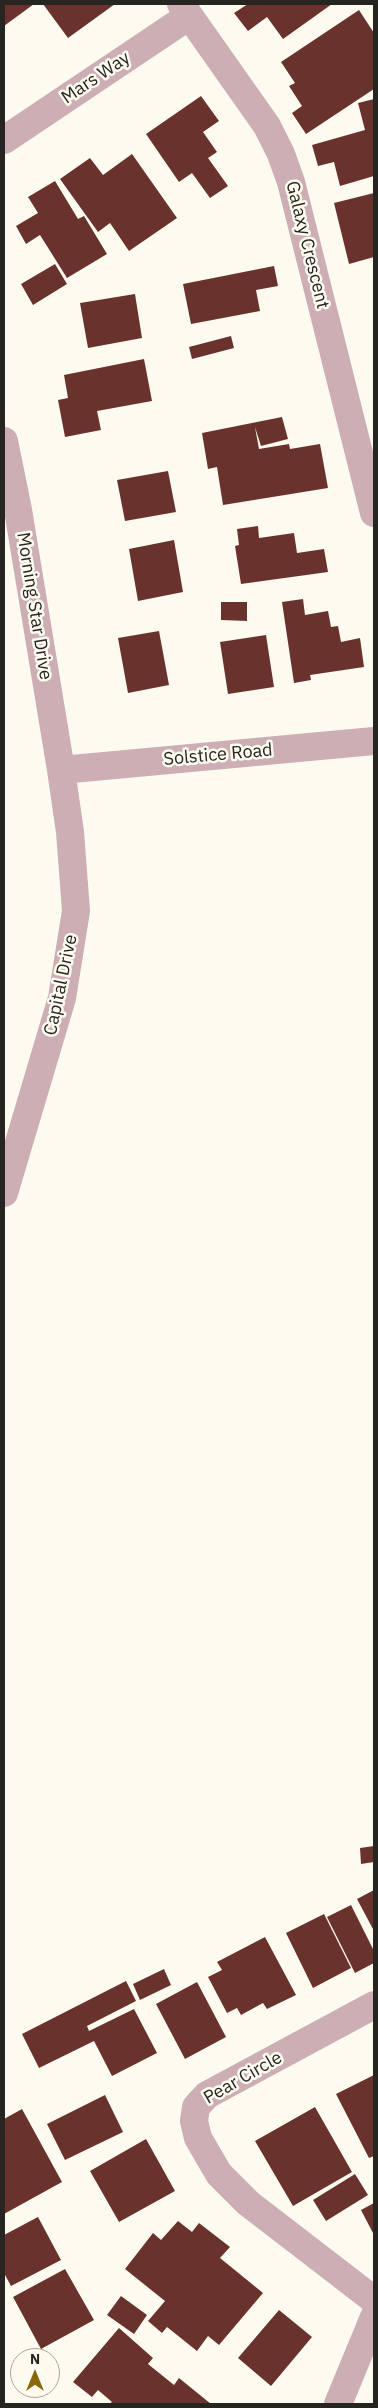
<!DOCTYPE html>
<html>
<head>
<meta charset="utf-8">
<style>
  body { margin:0 }
  #map { position:relative; width:378px; height:2408px; overflow:hidden; background:#fdfbef; font-family:"IBM Plex Sans",sans-serif }
  canvas { display:block }
  .frame { position:absolute; inset:0; border:5px solid #262521; pointer-events:none }
  .north { position:absolute; left:10px; top:2348px; width:50px; height:50px; box-sizing:border-box; background:#fdfbef; border:1px solid #a7a59d; border-radius:50%; rotate:0deg; font-size:14px; font-weight:700; line-height:20px; text-align:center; color:#262521 }
  .north::after { content:''; display:block; margin:auto; width:18px; height:22px; background:#8c6708; clip-path:polygon(50% 0,100% 100%,50% 72%,0 100%) }
</style>
</head>
<body>
<div id="map">
<canvas width="378" height="2408"></canvas>
<div class="frame"></div>
<div class="north">N</div>
</div>
<script>
const c = document.querySelector('canvas').getContext('2d');
c.lineJoin = 'round';
function paint(path, color) { c.fillStyle = color; c.fill(path, 'evenodd'); }
const toPath = rows => new Path2D(rows.map(r => 'M' + r).join(''));
function trace(path, color, width, dash) { c.strokeStyle = color; c.lineWidth = width; c.lineCap = dash ? 'butt' : 'round'; c.setLineDash(dash || []); c.stroke(path); }
function drawText(font, color, halo, rows, align = 'center') {
  c.font = font + ' "IBM Plex Sans",sans-serif'; c.lineWidth = 5; c.setLineDash([]); c.textBaseline = 'middle'; c.strokeStyle = halo; c.fillStyle = color; for (const [text, x, y, turn = 0] of rows) {
    c.save(); c.translate(x, y); c.rotate((+turn || 0) * Math.PI / 180); c.textAlign = isNaN(turn) ? turn : align; if (halo) c.strokeText(text, 0, 0); c.fillText(text, 0, 0); c.restore();
  }
}
paint(toPath([
  [4,4,34,4,4,26],
  [43,4,115,4,68,38],
  [248,4,332,4,283,39,267,17,248,31,234,13],
  [359,10,374,33,374,89,306,134,292,113,302,106,289,86,295,83,281,62],
  [201,96,219,121,203,132,217,152,208,158,228,186,210,198,192,173,179,182,146,134],
  [374,99,374,176,340,186,334,162,318,166,312,145,365,130,358,103],
  [132,154,177,218,129,251,110,223,98,232,60,179,90,158,103,175],
  [55,181,78,219,84,216,107,254,67,278,40,235,26,244,16,226,38,213,28,197],
  [374,193,374,257,349,264,334,203],
  [55,264,67,284,33,305,21,284],
  [274,266,278,286,256,290,260,311,191,324,183,284],
  [135,294,142,338,88,348,80,303],
  [231,336,234,348,192,359,189,347],
  [144,359,152,401,97,411,101,430,65,437,58,400,68,398,64,375],
  [282,417,288,439,261,446,255,427,259,449,289,444,290,449,320,444,328,488,223,505,217,467,208,469,202,433],
  [168,471,176,512,125,521,117,480],
  [258,526,259,538,294,533,297,553,324,549,328,572,241,584,235,546,239,545,237,529],
  [174,540,183,592,138,601,129,549],
  [303,599,305,615,328,611,331,627,338,626,341,642,360,638,364,667,310,675,311,680,294,683,282,602],
  [221,602,247,602,247,621,221,620],
  [159,631,169,685,128,693,118,638],
  [266,635,274,687,228,694,220,642],
  [374,1846,374,1862,361,1864,360,1848],
  [374,1890,374,1931,357,1899],
  [351,1905,374,1951,374,1963,355,1973,327,1917],
  [324,1914,351,1968,313,1988,286,1933],
  [265,1937,296,1995,267,2009,263,2003,241,2015,237,2008,227,2013,208,1977,222,1970,217,1962],
  [164,1969,171,1985,140,2000,133,1984],
  [126,1981,136,2001,87,2026,89,2031,134,2009,157,2053,112,2076,94,2041,39,2068,22,2034],
  [197,1982,226,2037,185,2059,156,2004],
  [374,2075,374,2156,369,2158,336,2094],
  [105,2095,123,2132,65,2160,47,2124],
  [315,2107,352,2172,293,2206,255,2141],
  [22,2109,62,2182,4,2214,4,2119],
  [146,2139,175,2191,119,2222,90,2171],
  [355,2174,368,2195,326,2221,313,2200],
  [374,2203,374,2235,361,2210],
  [38,2217,61,2260,11,2286,4,2273,4,2235],
  [178,2221,192,2232,199,2223,230,2247,220,2258,263,2293,219,2345,208,2336,197,2351,167,2327,162,2333,148,2321,165,2301,125,2269,153,2233,161,2240],
  [65,2269,94,2320,41,2349,13,2297],
  [121,2296,147,2315,134,2334,107,2315],
  [279,2310,312,2337,271,2386,238,2358],
  [119,2328,153,2358,148,2364,174,2385,179,2378,211,2404,109,2404,112,2402,98,2390,92,2397,73,2382]
]), '#6a322d');
trace(toPath([
  [181,4,267,126,281,154,291,182,374,513],
  [4,140,189,16],
  [4,441,18,510,61,770,70,832,76,911,62,998,4,1193],
  [61,770,374,741],
  [374,2005,207,2095,196,2107,194,2121,198,2138,219,2174,248,2203,374,2300],
  [338,2404,374,2317]
]), '#ccaeb4', 28);
drawText('18px', '#262521', '#fdfbef', [
  ["Mars Way",96,78,-34],
  ["Galaxy Crescent",307,245,76],
  ["Morning Star Drive",34,606,81],
  ["Solstice Road",218,755,-5],
  ["Capital Drive",61,985,-78],
  ["Pear Circle",243,2078,-30]
]);
</script>
</body>
</html>
